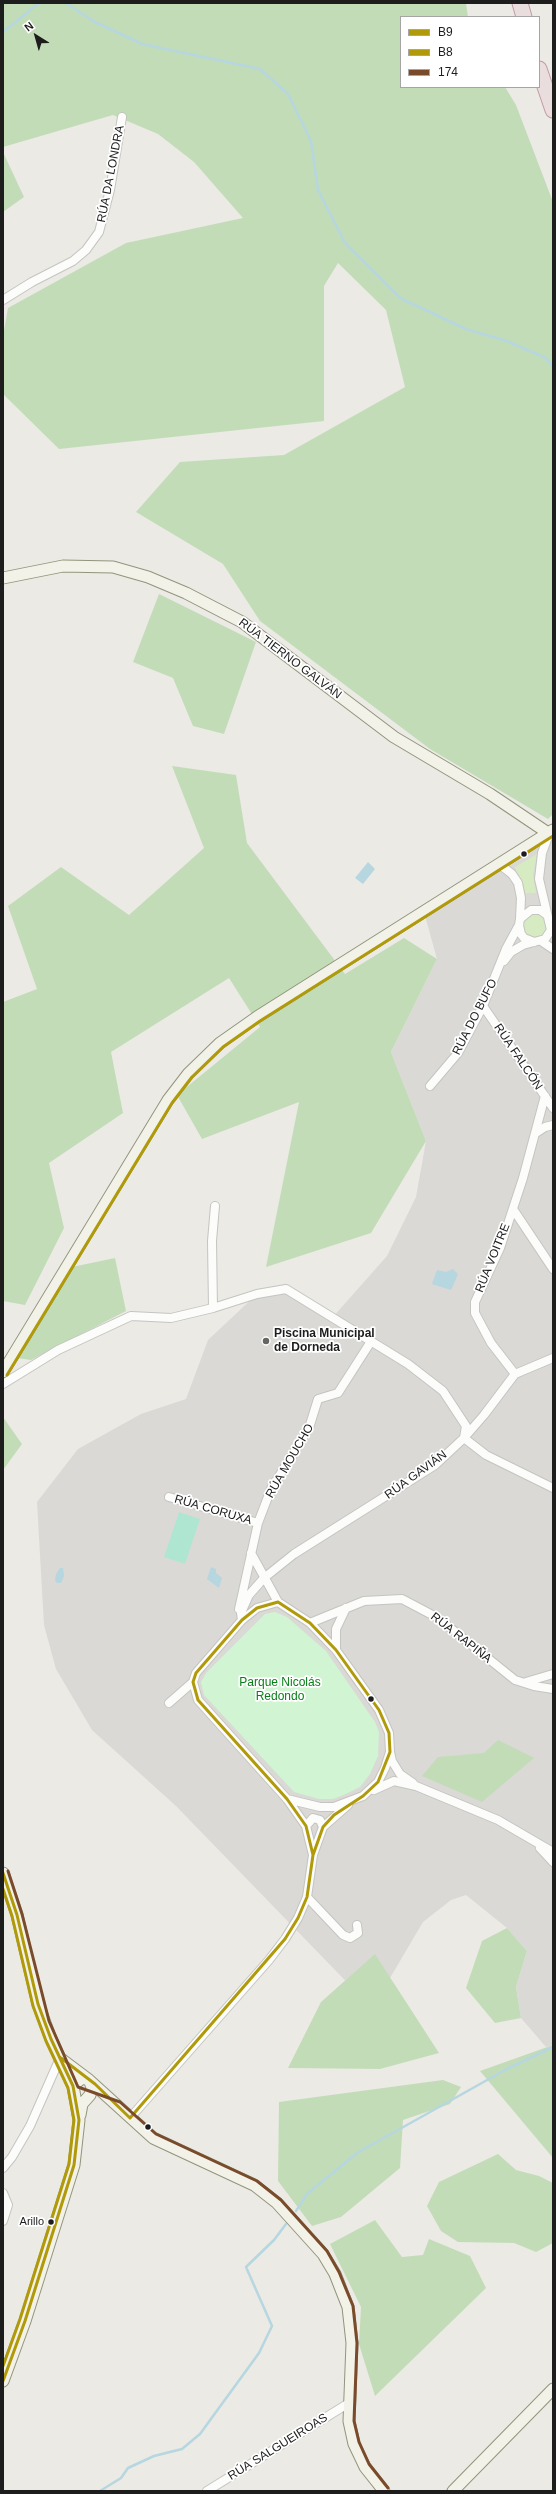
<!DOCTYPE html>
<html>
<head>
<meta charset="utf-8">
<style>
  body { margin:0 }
  #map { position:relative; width:556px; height:2494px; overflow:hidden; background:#ebeae5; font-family:Arial,sans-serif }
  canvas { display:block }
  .frame { position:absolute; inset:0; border:4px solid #1d1d1d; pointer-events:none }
  .legend { position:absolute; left:400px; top:16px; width:140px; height:72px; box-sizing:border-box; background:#fff; border:1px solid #a5a5a5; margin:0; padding:5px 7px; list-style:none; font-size:12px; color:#1d1d1d }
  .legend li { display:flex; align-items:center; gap:8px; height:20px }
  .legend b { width:20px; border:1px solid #a5a5a5 }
  .north { position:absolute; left:16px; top:16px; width:40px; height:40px; -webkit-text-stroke:3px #fff; paint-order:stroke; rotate:323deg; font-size:11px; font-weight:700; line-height:16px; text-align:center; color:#1d1d1d }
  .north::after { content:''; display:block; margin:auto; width:14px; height:18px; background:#1d1d1d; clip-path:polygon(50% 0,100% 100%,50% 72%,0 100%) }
</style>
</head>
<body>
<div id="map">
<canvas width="556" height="2494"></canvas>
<div class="frame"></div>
<ul class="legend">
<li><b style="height:5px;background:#b09a0a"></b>B9</li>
<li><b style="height:5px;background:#b09a0a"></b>B8</li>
<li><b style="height:5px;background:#7a4b2a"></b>174</li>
</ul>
<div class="north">N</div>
</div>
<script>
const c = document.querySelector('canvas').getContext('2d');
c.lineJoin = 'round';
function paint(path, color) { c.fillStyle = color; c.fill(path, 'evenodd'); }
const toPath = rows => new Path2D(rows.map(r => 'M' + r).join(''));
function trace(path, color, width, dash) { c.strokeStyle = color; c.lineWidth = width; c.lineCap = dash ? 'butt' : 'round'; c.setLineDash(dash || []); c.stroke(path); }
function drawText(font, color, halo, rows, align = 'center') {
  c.font = font + ' Arial,sans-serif'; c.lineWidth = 3.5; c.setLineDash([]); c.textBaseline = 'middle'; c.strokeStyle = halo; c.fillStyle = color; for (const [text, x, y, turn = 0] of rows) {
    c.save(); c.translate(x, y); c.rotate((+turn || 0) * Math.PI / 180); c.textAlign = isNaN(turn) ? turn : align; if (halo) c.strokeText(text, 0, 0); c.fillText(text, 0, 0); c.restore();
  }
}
paint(toPath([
  [553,831,553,2045,546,2047,521,2018,516,1987,527,1951,507,1928,466,1895,451,1900,423,1922,390,1978,367,2003,176,1806,92,1730,56,1669,44,1625,37,1502,78,1449,141,1414,186,1399,208,1340,257,1294,286,1289,332,1318,387,1256,416,1197,426,1141,391,1052,437,959,424,912]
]), '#dad9d6');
paint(toPath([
  [537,854,533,875,536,893,525,893,515,867],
  '523 926a12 12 0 1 1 24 0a12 12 0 1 1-24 0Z'
]), '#d6ebc2');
paint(toPath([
  [3,3,466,3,468,17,401,17,401,87,505,87,516,105,553,202,553,814,548,819,430,749,260,621,223,564,136,512,180,462,284,455,405,387,386,310,338,263,324,286,324,421,59,449,3,394,3,336,8,308,126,243,243,218,194,162,158,134,113,115,3,147],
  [3,152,24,197,3,212],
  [159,594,256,642,224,734,193,726,173,678,133,662],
  [172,766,236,775,247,843,345,974,404,938,437,959,391,1052,426,1141,371,1233,266,1267,299,1102,202,1139,177,1095,260,1027,229,978,111,1052,123,1113,49,1163,64,1228,25,1305,3,1301,3,1002,37,989,8,906,61,867,129,915,204,848],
  [115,1258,126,1311,31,1360,17,1358,72,1267],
  [3,1417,22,1444,3,1470],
  [498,1740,534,1758,482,1802,422,1776,438,1757,484,1753],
  [507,1928,527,1951,516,1987,521,2018,495,2023,466,1988,482,1941],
  [375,1954,439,2053,380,2069,288,2068,321,2002],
  [553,2045,553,2158,480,2071],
  [443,2080,461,2087,450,2104,403,2120,400,2168,341,2217,312,2226,278,2181,279,2102],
  [498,2154,516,2170,539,2176,553,2183,553,2243,536,2252,514,2243,458,2242,441,2231,427,2206,439,2182],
  [375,2220,402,2257,423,2255,429,2239,470,2256,486,2288,375,2396,359,2344,361,2307,330,2244]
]), '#c3dcb8');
paint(toPath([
  [275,1612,287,1617,326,1651,375,1722,379,1732,378,1756,370,1774,360,1787,346,1794,333,1799,319,1799,294,1792,204,1695,201,1682,206,1673,265,1614]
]), '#d1f4d3');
paint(toPath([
  [179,1512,200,1519,185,1564,164,1557]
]), '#aee6d1');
paint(toPath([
  [368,862,375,869,363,884,355,878],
  [453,1269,458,1274,451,1290,432,1284,437,1270,446,1272],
  [211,1567,216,1569,216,1573,222,1578,219,1588,207,1579],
  [60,1568,63,1568,64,1576,61,1583,57,1583,55,1580,56,1574]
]), '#b6d6e0');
trace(toPath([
  [66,3,93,21,142,44,260,69,288,94,311,141,318,190,345,243,400,298,466,329,507,341,546,358,553,367],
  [3,32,39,3],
  [296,2211,307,2194,357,2153,505,2070,553,2047],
  [100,2491,121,2478,128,2468,154,2456,182,2449,200,2434,259,2353,272,2326,246,2267,274,2240,286,2224]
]), '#b6d6e0', 2.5);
const street = toPath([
  [3,300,32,282,73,261,86,250,99,232,110,190,122,117],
  [499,864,512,874,518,883,521,898,520,919],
  [541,941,553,949],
  [534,942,524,938,521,934,519,925,520,919,531,910,540,910,547,915],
  [504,961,511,952,523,945,545,939,551,930,539,879,542,853,549,834],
  [483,1006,553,1108],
  [430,1086,458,1053,483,1006,506,949,519,925],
  [536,1133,545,1127,553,1125],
  [513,1209,553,1269],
  [213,1308,212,1241,215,1206],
  [515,1374,491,1343,475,1313,475,1302,500,1248,523,1178,545,1096],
  [3,1384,58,1350,131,1316,171,1318,213,1308,257,1294,286,1289,408,1364,443,1391,466,1426,464,1438,486,1455,553,1488],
  [169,1497,258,1523],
  [251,1553,278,1602],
  [239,1609,258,1523,271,1489,309,1428,318,1399,338,1393,370,1343],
  [242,1620,241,1613,249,1595,264,1578,294,1554,435,1465,464,1438,484,1415,515,1374,553,1358],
  [310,1623,364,1601,402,1599,438,1618,515,1680,534,1686,553,1689],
  [336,1650,336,1629,346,1608],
  [526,1682,553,1674],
  [169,1703,193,1682],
  [390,1752,392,1761,400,1774,413,1783],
  [374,1790,394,1781,416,1786,498,1820,553,1852],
  [287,1799,320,1807,334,1807,363,1796,378,1782,385,1768,390,1752,389,1733,379,1710,336,1650,310,1623,278,1602,257,1608,242,1620,196,1673,193,1682,198,1700,287,1799,306,1826,313,1855],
  [306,1826,313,1818,320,1820,323,1827],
  [540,1848,553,1862],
  [307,1897,343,1935,350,1938,358,1933,357,1925],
  [130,2118,269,1960,285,1939,298,1918,307,1897,313,1855,323,1827,348,1805],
  [3,2168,12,2157,30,2126,60,2058],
  [3,2193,8,2205,3,2221],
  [207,2491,349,2403]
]);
const secondary = toPath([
  [3,578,63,566,113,567,148,577,186,593,242,622,394,737,490,794,548,833],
  [3,1372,168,1100,188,1074,220,1043,257,1017,553,830],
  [3,1873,17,1915,38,2004,51,2039,73,2086,79,2120,74,2165,25,2321,3,2381],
  [61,2059,89,2080,92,2087,90,2095,82,2104,80,2115],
  [73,2086,82,2078,89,2080,153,2138,254,2185,277,2203,323,2254,335,2274,348,2307,352,2343,349,2421,354,2444,365,2467,384,2491],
  [453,2491,553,2389]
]);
const highway = toPath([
  [520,3,524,17],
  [539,69,553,110]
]);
trace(street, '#c4c4c1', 10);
trace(secondary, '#92957c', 13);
trace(highway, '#c29ba4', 17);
trace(street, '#fcfcfb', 8);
trace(secondary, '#f2f2e9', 11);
trace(highway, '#eaddde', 15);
trace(toPath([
  [278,1602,310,1623,336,1650,379,1710,389,1733,390,1752,378,1782,363,1796,334,1815,323,1827,313,1855,306,1826,287,1799,198,1700,193,1682,196,1673,242,1620,257,1608,278,1602],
  [3,1873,17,1915,38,2004,51,2039,73,2086,79,2120,74,2165,25,2321,3,2381],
  [61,2058,95,2084,130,2118],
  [130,2118,285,1939,298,1918,307,1897,313,1855]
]), '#b09a0a', 3);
trace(toPath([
  [7,1375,172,1103,192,1077,223,1047,260,1021,553,836],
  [3,1889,12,1916,33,2006,46,2041,68,2088,74,2120,69,2164,20,2319,3,2366]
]), '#b09a0a', 3);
trace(toPath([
  [8,1871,22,1914,49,2021,78,2087,120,2102,156,2134,257,2181,281,2200,327,2251,339,2272,353,2306,357,2343,354,2421,359,2442,369,2464,388,2488]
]), '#7a4b2a', 3);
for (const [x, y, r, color] of [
  [524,854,3.5,"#1d1d1d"],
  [266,1341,4,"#656563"],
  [371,1699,3.5,"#1d1d1d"],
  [148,2127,3.5,"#1d1d1d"],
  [51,2222,3.5,"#1d1d1d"]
]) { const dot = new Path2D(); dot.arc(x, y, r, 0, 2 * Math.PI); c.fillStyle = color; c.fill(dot); trace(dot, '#fff', 1.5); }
drawText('11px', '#1d1d1d', '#fff', [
  ["Arillo",44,2222]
], 'right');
drawText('12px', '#1d1d1d', '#fff', [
  ["RÚA DA LONDRA",111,174,-79],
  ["RÚA TIERNO GALVÁN",290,659,37],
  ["RÚA DO BUFO",475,1017,-63],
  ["RÚA FALCÓN",518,1057,56],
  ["RÚA VOITRE",493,1258,-68],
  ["RÚA MOUCHO",290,1461,-60],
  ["RÚA GAVIÁN",416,1475,-36],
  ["RÚA CORUXA",213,1510,16],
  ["RÚA RAPIÑA",461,1638,38],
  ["RÚA SALGUEIROAS",278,2447,-32]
]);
drawText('bold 12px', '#1d1d1d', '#fff', [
  ["Piscina Municipal",274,1334],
  ["de Dorneda",274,1348]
], 'left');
drawText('12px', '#077f17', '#fff', [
  ["Parque Nicolás",280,1683],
  ["Redondo",280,1697]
]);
</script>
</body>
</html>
